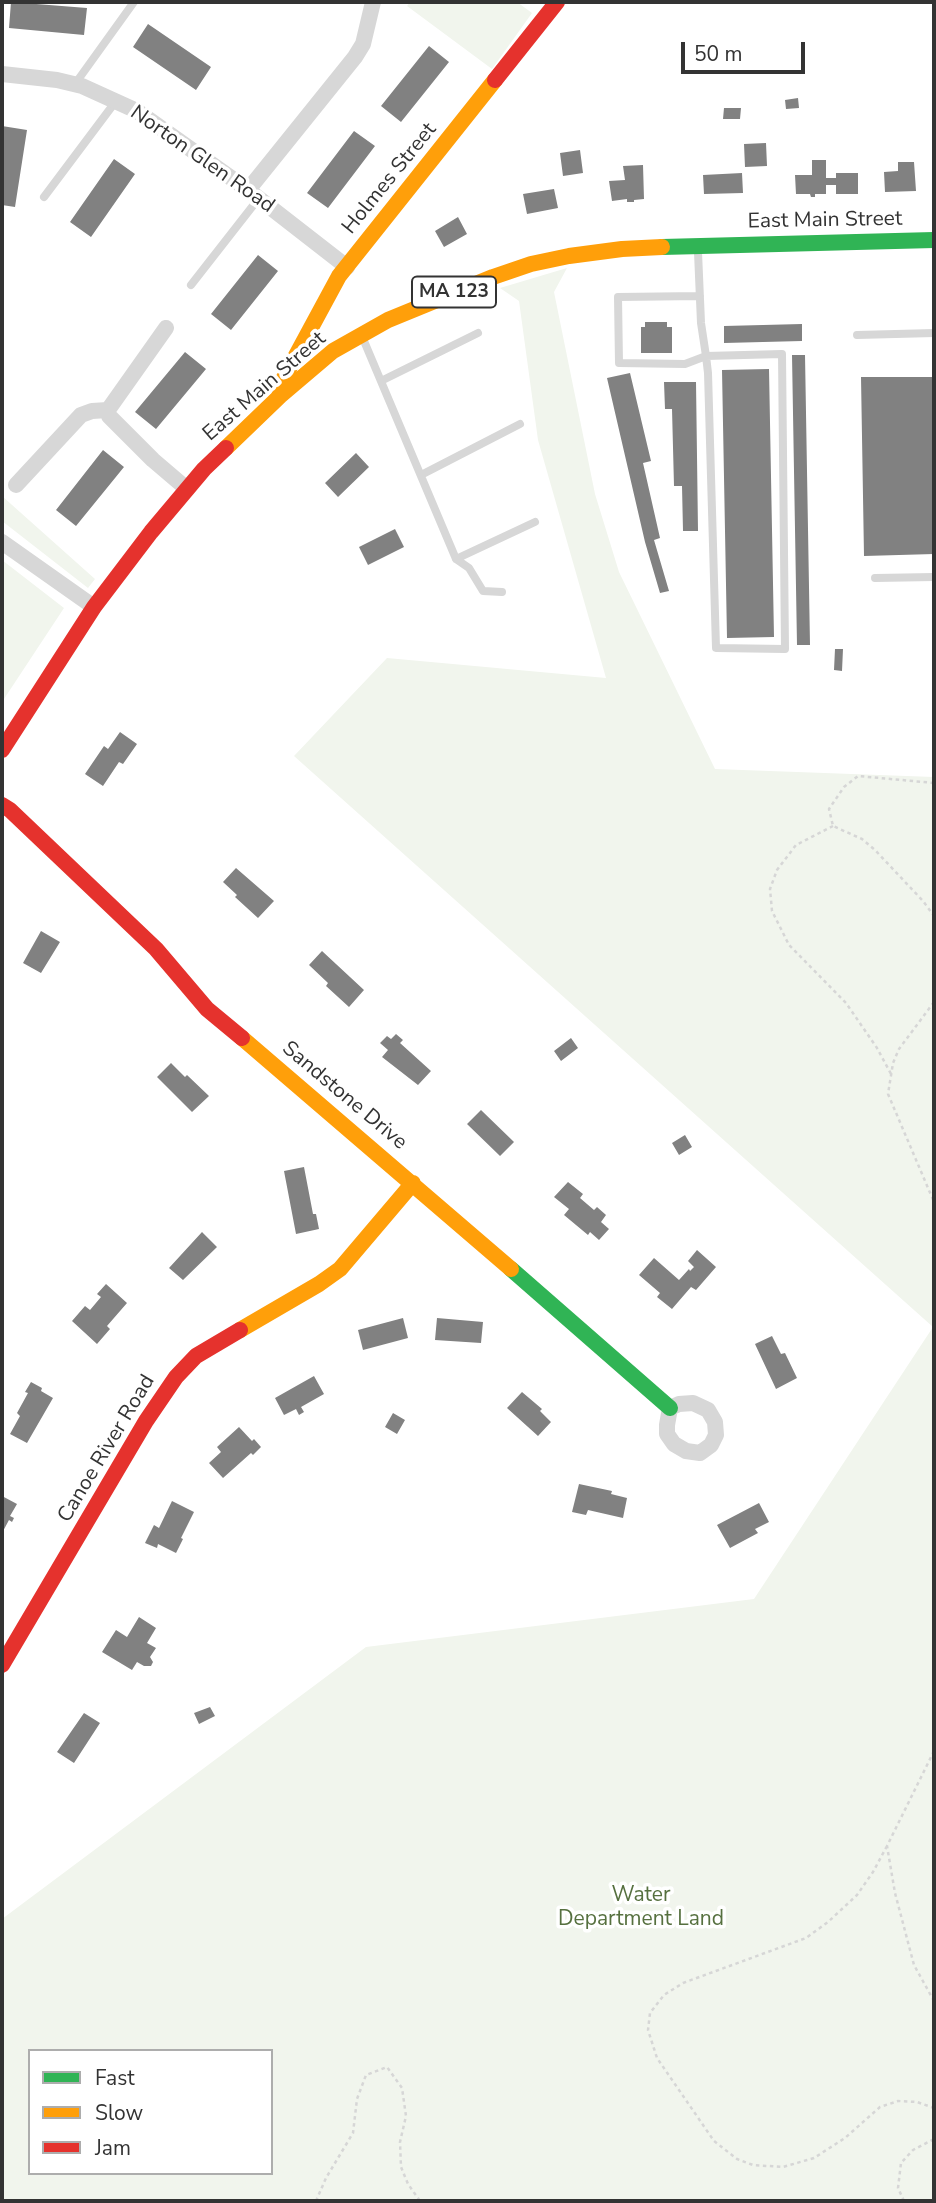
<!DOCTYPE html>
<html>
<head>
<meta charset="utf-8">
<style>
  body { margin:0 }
  #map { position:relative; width:936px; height:2203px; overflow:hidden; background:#fff; font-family:"Nunito Sans",sans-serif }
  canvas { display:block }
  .frame { position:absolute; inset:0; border:4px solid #333; pointer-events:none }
  .legend { position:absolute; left:28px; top:2049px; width:245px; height:126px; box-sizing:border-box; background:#fff; border:2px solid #adadad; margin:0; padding:9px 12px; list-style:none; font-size:21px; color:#333 }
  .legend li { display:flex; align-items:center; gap:14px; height:35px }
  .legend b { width:35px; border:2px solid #adadad }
  .scale { position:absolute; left:681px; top:42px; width:124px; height:32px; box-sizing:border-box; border:4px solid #333; border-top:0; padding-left:9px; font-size:21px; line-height:24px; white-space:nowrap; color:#333; -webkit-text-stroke:5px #fff; paint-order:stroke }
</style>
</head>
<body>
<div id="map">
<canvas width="936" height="2203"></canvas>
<div class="frame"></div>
<ul class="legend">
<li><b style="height:9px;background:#30b455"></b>Fast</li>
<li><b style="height:9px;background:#ff9f0a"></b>Slow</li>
<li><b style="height:9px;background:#e5322d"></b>Jam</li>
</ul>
<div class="scale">50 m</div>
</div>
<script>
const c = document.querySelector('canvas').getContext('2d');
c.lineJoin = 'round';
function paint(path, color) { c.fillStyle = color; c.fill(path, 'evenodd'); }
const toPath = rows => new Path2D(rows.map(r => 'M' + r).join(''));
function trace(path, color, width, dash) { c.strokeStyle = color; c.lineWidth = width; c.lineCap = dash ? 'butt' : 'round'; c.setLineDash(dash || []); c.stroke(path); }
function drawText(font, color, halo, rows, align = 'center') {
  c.font = font + ' "Nunito Sans",sans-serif'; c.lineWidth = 7; c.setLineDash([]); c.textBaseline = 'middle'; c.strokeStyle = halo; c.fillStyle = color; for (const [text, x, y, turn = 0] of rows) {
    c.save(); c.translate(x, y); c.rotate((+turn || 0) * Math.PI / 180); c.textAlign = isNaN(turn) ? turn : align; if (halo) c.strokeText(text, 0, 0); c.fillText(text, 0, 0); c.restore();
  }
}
paint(toPath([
  [410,2,517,2,532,13,492,69,407,6],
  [567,268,554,292,595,494,619,572,715,769,934,777,934,2201,2,2201,2,1919,366,1647,754,1599,933,1327,294,756,387,658,606,678,538,440,519,301,500,288],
  [30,2051,271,2051,271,2173,30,2173],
  [2,496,95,579,88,588,2,521],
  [2,560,64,608,2,702]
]), '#f1f5ed');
paint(toPath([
  [11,2,87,8,84,35,9,28],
  [148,24,211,67,196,90,133,47],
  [429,46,449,62,401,122,381,106],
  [798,98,799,108,786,109,785,100],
  [724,108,741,108,740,119,723,119],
  [2,126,27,130,15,207,2,205],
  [354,131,375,146,328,208,307,193],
  [766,143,767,166,745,167,744,144],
  [580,150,583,173,563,176,560,153],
  [114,159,135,174,91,237,70,222],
  [812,160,826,160,826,178,836,178,836,173,858,173,858,194,836,194,836,185,826,185,826,194,815,194,815,197,811,197,810,194,796,194,795,175,812,175],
  [898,162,914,162,916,191,885,192,884,172,898,171],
  [643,165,644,199,634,200,634,202,627,202,627,199,612,201,609,181,625,180,623,166],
  [742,173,743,193,704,194,703,175],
  [554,189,558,208,527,214,523,194],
  [458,217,467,234,444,247,435,231],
  [258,255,278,271,231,330,211,314],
  [645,322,667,322,667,327,672,327,672,353,641,353,641,327,645,327],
  [802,324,802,341,724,343,724,326],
  [185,352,206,369,156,429,135,412],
  [792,355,805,355,810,645,797,645],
  [769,369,774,637,727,638,722,370],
  [630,373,651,461,643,463,660,538,654,540,669,591,660,593,645,542,607,378],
  [861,377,934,377,934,554,864,556],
  [664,382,696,382,698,531,683,531,682,486,674,486,672,409,665,409],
  [103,450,124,467,76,526,56,510],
  [356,453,369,467,338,497,325,483],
  [395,529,404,547,368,565,359,547],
  [835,649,843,649,842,671,834,670],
  [120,732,137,744,123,764,119,762,103,786,85,774,104,746,108,749],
  [236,868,274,901,258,918,235,897,237,895,223,882],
  [41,931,60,942,41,973,23,963],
  [322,951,364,990,349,1007,326,986,328,983,309,965],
  [396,1034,403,1040,400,1043,431,1071,418,1085,382,1057,388,1050,380,1043,387,1036,391,1039],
  [571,1038,578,1048,561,1061,554,1051],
  [171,1063,185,1077,187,1075,209,1096,192,1112,157,1077],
  [481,1110,514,1142,500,1156,467,1124],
  [685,1135,692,1147,679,1155,672,1143],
  [304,1167,313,1214,316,1214,319,1229,296,1234,284,1171],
  [568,1182,583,1194,580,1198,594,1210,597,1207,606,1215,601,1222,609,1229,599,1240,590,1232,588,1235,564,1215,569,1209,554,1197],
  [202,1232,217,1247,183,1280,169,1268],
  [697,1250,716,1267,696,1290,691,1287,672,1309,657,1297,660,1293,639,1275,654,1258,679,1280,689,1269,690,1271,694,1267,688,1261],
  [106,1284,127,1303,107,1326,110,1329,97,1344,72,1321,85,1306,90,1310,101,1297,97,1294],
  [403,1318,408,1338,363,1350,358,1330],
  [437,1318,483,1322,481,1343,435,1340],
  [772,1336,781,1354,785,1353,797,1378,776,1389,755,1344],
  [314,1376,324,1394,301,1407,304,1412,299,1415,296,1409,284,1415,275,1398],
  [31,1382,42,1388,41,1391,53,1398,27,1443,10,1434,20,1416,17,1413,28,1393,25,1392],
  [522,1392,542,1409,540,1411,551,1422,538,1436,507,1408],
  [393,1413,405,1420,397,1434,385,1427],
  [239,1427,252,1441,254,1439,261,1447,253,1455,251,1453,223,1478,209,1463,221,1452,217,1447],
  [579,1484,612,1491,611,1494,627,1498,623,1518,588,1510,586,1515,572,1512],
  [2,1496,17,1504,10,1516,14,1518,12,1522,9,1520,2,1533],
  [172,1501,194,1512,181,1538,183,1539,176,1553,158,1544,157,1548,145,1543,154,1525,159,1528],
  [759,1503,769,1522,755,1529,758,1533,730,1548,717,1525],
  [139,1617,156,1628,147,1643,156,1648,150,1657,153,1662,151,1666,144,1666,137,1662,132,1670,102,1652,116,1630,127,1637],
  [210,1707,215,1716,199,1724,194,1713],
  [84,1713,100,1723,74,1763,57,1752]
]), '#818181');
trace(toPath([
  [934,783,858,776,844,787,829,809,833,826,862,839,875,850,923,901,934,916],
  [833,826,796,845,777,870,770,889,772,911,789,945,846,1003,877,1048,891,1074],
  [934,1002,899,1049,893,1063,888,1094,934,1202],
  [934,1751,887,1846,895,1893,914,1965,934,2001],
  [887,1846,873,1872,857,1895,828,1922,806,1938,683,1983,664,1995,650,2013,648,2030,657,2058,714,2141,737,2159,753,2165,783,2167,814,2158,845,2138,880,2107,898,2101,917,2102,934,2108],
  [316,2201,326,2178,353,2133,357,2099,366,2075,387,2067,402,2088,406,2116,400,2142,401,2167,408,2184,420,2201],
  [904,2201,898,2188,901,2163,913,2150,934,2139]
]), '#d6d6d6', 2.5, [3.5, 3.5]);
trace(toPath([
  [75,84,134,2],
  [44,197,116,101],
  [698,252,701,323,706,356,708,373,716,648,785,649,782,354,706,356,685,364,619,363,618,297,700,296],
  [191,285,259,198],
  [857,335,934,333],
  [364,341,456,559,535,522],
  [381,381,478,333],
  [421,475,520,424],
  [456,559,469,568,483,591,502,592],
  [875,578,934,577]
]), '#d7d7d7', 8);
trace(toPath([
  [2,74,57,80,82,86,137,111,248,190,347,267],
  [248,190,355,57,363,44,373,2],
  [166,328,108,410,109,416,153,460,187,489],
  [16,485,81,415,92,411,108,410],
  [2,542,94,607],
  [693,1403,708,1410,715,1422,716,1435,711,1445,700,1453,686,1451,674,1444,667,1434,667,1425,670,1408,679,1404,693,1403]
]), '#d7d7d7', 16);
trace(toPath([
  [662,247,934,240],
  [511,1269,670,1408]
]), '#30b455', 16);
trace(toPath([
  [280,396,279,387,339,276,495,80],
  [226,448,280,396,333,351,388,320,493,277,531,264,569,256,622,249,662,247],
  [242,1038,511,1269],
  [240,1330,319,1284,340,1269,413,1183]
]), '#ff9f0a', 16);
trace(toPath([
  [495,80,557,2],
  [2,750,94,607,151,532,204,469,226,448],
  [2,805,10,810,156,949,207,1009,242,1038],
  [2,1665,146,1421,176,1377,196,1356,240,1330]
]), '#e5322d', 16);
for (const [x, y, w] of [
  [454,292,84]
]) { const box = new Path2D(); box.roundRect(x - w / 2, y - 15.5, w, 31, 5); c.fillStyle = '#fff'; c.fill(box); trace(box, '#333', 2); }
drawText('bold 19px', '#333', null, [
  ["MA 123",454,292]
]);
drawText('21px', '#333', '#fff', [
  ["Norton Glen Road",202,160,35],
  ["Holmes Street",390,179,-51],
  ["East Main Street",825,221,-1],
  ["East Main Street",265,387,-41],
  ["Sandstone Drive",344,1096,40],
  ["Canoe River Road",107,1449,-59]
]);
drawText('21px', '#56703f', '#fff', [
  ["Water",641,1896],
  ["Department Land",641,1920]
]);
</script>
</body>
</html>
